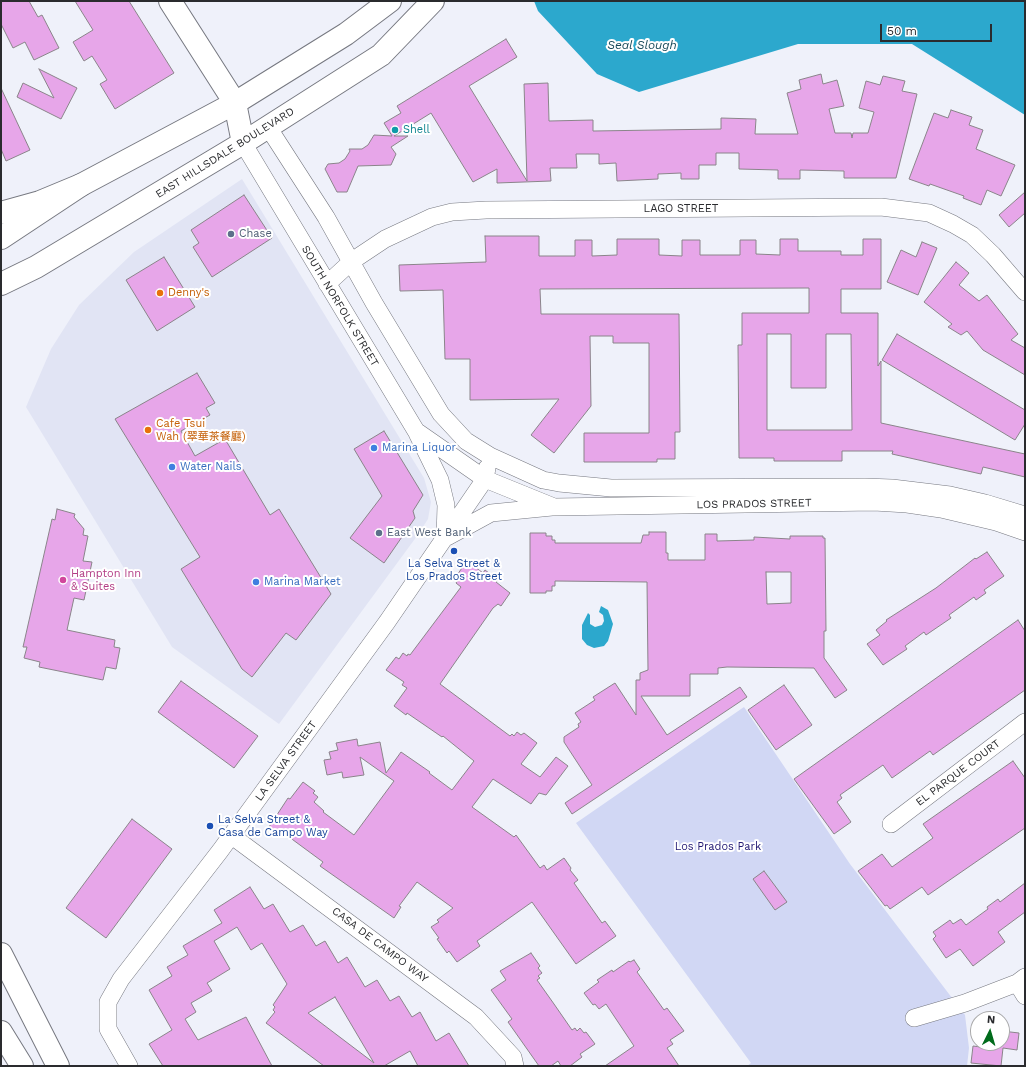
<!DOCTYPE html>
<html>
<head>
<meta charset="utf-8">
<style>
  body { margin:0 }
  #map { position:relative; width:1026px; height:1067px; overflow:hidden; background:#eff1fa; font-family:"Work Sans",sans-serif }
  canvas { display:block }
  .frame { position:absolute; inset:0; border:2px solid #2a2b2e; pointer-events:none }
  .north { position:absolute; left:970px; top:1011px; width:40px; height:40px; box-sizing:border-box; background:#fff; border:1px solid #aaaaab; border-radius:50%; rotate:5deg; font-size:11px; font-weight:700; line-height:16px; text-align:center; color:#2a2b2e }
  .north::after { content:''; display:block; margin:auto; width:14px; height:18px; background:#006b1b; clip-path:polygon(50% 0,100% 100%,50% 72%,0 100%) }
  .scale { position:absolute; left:880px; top:24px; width:112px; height:18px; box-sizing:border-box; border:2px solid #2a2b2e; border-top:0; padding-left:5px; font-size:12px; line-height:14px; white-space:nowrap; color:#2a2b2e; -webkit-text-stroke:3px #fff; paint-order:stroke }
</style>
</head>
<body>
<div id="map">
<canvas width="1026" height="1067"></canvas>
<div class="frame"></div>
<div class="north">N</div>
<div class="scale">50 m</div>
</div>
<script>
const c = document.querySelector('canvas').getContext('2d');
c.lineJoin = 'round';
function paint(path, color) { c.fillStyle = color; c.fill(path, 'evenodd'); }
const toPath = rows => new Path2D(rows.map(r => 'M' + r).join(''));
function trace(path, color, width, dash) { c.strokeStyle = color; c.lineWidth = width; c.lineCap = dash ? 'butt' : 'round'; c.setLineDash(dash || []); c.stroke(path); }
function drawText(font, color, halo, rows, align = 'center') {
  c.font = font + ' "Work Sans","Noto Sans SC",sans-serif'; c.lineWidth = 4; c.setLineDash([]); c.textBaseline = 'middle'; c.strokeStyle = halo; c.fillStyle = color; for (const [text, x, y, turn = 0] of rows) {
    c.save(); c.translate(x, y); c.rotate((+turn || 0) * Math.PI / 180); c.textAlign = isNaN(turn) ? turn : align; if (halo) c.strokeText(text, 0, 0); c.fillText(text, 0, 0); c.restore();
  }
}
paint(toPath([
  [242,179,424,478,431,502,428,519,417,536,279,724,172,647,26,407,51,349,79,305,134,252]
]), '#e1e4f4');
paint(toPath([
  [744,707,850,864,965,1015,969,1048,967,1066,747,1066,751,1063,576,823]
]), '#d1d7f4');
paint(toPath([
  [534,1,1025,1,1025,115,912,44,798,44,639,92,597,74,538,11],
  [601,606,608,610,613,624,608,641,604,646,594,648,587,645,582,639,582,625,588,613,590,615,590,624,595,627,602,625,604,621,603,615,599,612]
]), '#2ca8cd');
const building = toPath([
  [1,1,29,1,38,17,42,15,59,48,34,60,25,42,13,48,1,24,1,1],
  [75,1,129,1,174,73,115,109,100,84,107,80,92,56,84,61,73,42,93,30,75,1],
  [506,39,517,57,469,86,527,181,524,84,548,83,549,121,593,120,593,131,721,129,721,118,756,119,755,134,798,134,787,93,801,89,799,80,821,74,823,84,837,80,844,106,829,109,835,133,851,133,852,138,853,133,868,133,874,112,859,108,866,81,880,85,883,76,905,81,902,91,917,94,896,178,844,178,844,171,800,170,800,179,778,179,778,170,739,169,739,153,716,153,716,165,699,165,699,179,681,179,681,173,658,174,658,179,617,181,616,163,599,164,599,154,576,154,577,168,550,168,551,181,497,183,497,169,473,182,431,113,394,136,408,136,391,147,396,154,391,165,358,166,347,192,337,192,325,169,328,164,339,163,345,159,350,151,349,149,362,149,368,145,374,135,392,136,384,123,401,113,397,106,506,39],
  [39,69,77,88,61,119,17,97,23,83,54,98,39,69],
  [1,88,30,150,6,161,1,149,1,88],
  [951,110,972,117,969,125,983,130,976,149,1015,165,1001,196,987,190,981,205,963,198,964,196,930,184,929,186,909,179,934,113,948,118,951,110],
  [1025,192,1025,213,1009,227,999,215,1025,192],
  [244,195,272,238,212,277,193,247,199,243,191,230,244,195],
  [485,236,539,236,539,256,575,256,575,240,592,240,592,256,617,255,617,239,659,239,659,255,682,256,682,240,700,240,700,255,740,255,740,240,756,240,756,254,780,255,780,239,798,239,798,251,841,251,841,255,863,255,863,239,881,239,881,289,841,289,841,313,878,313,878,366,881,361,881,423,1025,454,1025,477,983,467,981,474,892,454,893,451,842,451,842,461,774,461,774,458,739,458,738,345,742,345,742,313,809,313,809,288,806,288,540,289,541,314,679,314,680,432,675,432,675,459,657,459,657,462,584,462,584,433,649,433,649,343,613,343,613,336,590,336,591,406,554,453,531,435,559,399,470,400,470,359,445,359,443,290,400,291,399,265,486,262,485,236],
  [767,334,791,334,791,388,826,388,826,334,851,334,852,430,767,430,767,334],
  [922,242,937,248,918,295,887,282,901,250,916,257,922,242],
  [164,257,195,307,157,331,126,280,164,257],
  [956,262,969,273,959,285,979,301,987,295,1018,334,1011,340,1025,348,1025,375,983,350,967,331,961,335,948,327,952,324,924,302,956,262],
  [897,334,1025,410,1025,424,1015,440,882,360,897,334],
  [197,373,215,403,206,408,210,415,181,431,195,456,225,439,270,515,279,509,331,594,296,640,286,633,252,677,242,669,181,569,200,557,115,419,197,373],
  [384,431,423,495,413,511,415,518,384,563,350,538,382,496,354,449,384,431],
  [57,509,75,514,74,517,84,529,83,535,88,536,83,561,92,562,84,600,74,598,67,630,115,640,114,647,120,648,116,669,106,667,103,680,39,667,40,662,24,658,27,647,23,647,52,519,55,520,57,509],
  [649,532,666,532,666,553,668,553,668,560,705,560,705,534,717,534,717,541,754,540,754,537,790,539,790,536,823,536,823,538,825,538,826,631,824,631,824,658,847,690,835,698,814,668,727,667,718,668,718,674,690,674,690,696,641,696,667,735,740,687,747,697,572,814,565,803,592,785,564,742,564,737,579,727,578,724,581,722,575,713,595,700,593,697,615,683,636,715,636,680,640,680,640,673,648,670,647,582,555,581,555,586,552,586,552,591,546,591,546,593,530,593,530,533,546,533,546,536,552,536,552,540,555,540,555,543,641,543,643,535,649,535,649,532],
  [766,572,791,572,791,603,767,604,766,572],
  [987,552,1004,576,984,590,986,593,976,600,974,597,949,615,951,618,926,635,924,632,905,646,907,649,883,665,867,644,880,635,876,630,887,621,886,620,936,588,975,558,976,559,987,552],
  [467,561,483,573,485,570,498,580,496,582,510,593,501,606,498,604,493,608,440,684,510,736,512,734,514,736,517,732,521,735,524,733,537,743,521,764,540,777,556,757,568,766,546,795,539,793,531,804,493,779,472,807,514,837,516,835,540,868,544,865,547,870,564,858,571,868,570,870,578,880,574,883,602,923,605,921,616,936,576,964,532,902,477,941,480,946,457,962,449,951,447,953,437,939,439,938,431,927,439,922,437,920,453,908,417,882,399,906,401,907,394,918,320,866,323,862,285,834,282,837,269,827,288,798,290,799,303,782,315,791,313,793,318,797,314,802,324,811,323,812,354,835,394,781,360,757,364,775,343,778,342,772,327,775,324,760,331,759,329,752,338,750,336,743,357,739,358,746,380,742,386,773,401,752,430,772,429,773,452,790,474,761,443,736,442,737,407,713,406,715,394,706,407,688,402,685,404,682,386,670,396,657,399,659,403,653,407,656,408,654,410,655,461,587,456,583,460,577,457,575,467,561],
  [1018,620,1025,631,1025,690,933,755,930,751,892,778,883,765,840,795,842,798,837,802,851,822,834,834,794,779,1018,620],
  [181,681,258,736,234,768,158,712,181,681],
  [784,685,812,725,776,750,748,710,784,685],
  [1013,761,1025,778,1025,828,928,895,922,887,890,909,887,905,885,906,858,871,882,854,892,867,933,838,923,824,1013,761],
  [132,819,172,849,106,938,66,908,132,819],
  [764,871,787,902,775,910,753,879,764,871],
  [1025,883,1025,912,998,932,1005,942,973,966,960,949,946,958,933,939,936,936,933,932,950,920,953,924,961,919,966,925,988,909,987,907,998,899,1000,902,1025,883],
  [250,887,264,909,273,904,290,932,303,925,316,946,325,941,338,963,347,957,365,987,377,980,390,1001,399,996,412,1017,420,1012,436,1041,449,1033,469,1066,418,1066,410,1051,384,1066,324,1066,266,1023,275,1012,273,1010,275,1007,273,1005,287,984,262,943,251,950,237,927,214,941,230,969,207,983,212,991,191,1003,196,1012,185,1019,198,1040,246,1017,272,1066,163,1066,149,1044,172,1030,149,990,172,976,167,967,188,955,183,946,222,923,214,910,250,887],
  [335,997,374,1063,308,1013,335,997],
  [531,953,540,966,538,968,542,973,538,976,540,978,537,980,554,1004,572,1030,575,1028,577,1031,580,1028,584,1033,586,1032,595,1044,580,1054,582,1057,570,1066,561,1066,558,1061,551,1066,539,1066,508,1022,512,1019,491,990,506,980,500,971,531,953],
  [634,960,640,969,637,972,664,1010,667,1008,684,1031,670,1040,673,1044,667,1048,679,1066,605,1066,634,1046,606,1004,599,1009,595,1004,593,1005,584,993,599,982,597,980,612,970,613,972,629,961,630,962,634,960],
  [1002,1031,1019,1033,1017,1050,1003,1048,1001,1066,971,1063,973,1046,981,1047,981,1043,1002,1043,1002,1031]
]);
paint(building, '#e7a6e9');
trace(building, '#8a848a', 1);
const minor = toPath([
  [268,127,326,217,374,303,441,414,466,441,490,456,543,480,559,483,611,488,865,487,892,488,950,495,985,503,1025,515],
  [243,143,416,431,485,479,554,507,874,502,907,504,941,509,996,522,1025,532],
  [327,284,352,261,385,239,432,217,452,212,486,210,881,207,929,213,953,224,972,235,993,255,1025,292],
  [417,433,440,480,446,505,445,538],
  [447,537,491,513,552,507],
  [891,824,1025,722],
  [232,836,476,1017,513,1057,515,1066],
  [1017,983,1025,996],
  [914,1018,965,1003,1017,983,1025,977],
  [129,1066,108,1029,108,1002,121,979,220,851,387,622,485,479,487,468]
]);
const major = toPath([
  [170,1,235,103,243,143],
  [1,238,81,185,235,103,346,34,390,1],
  [1,284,36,267,243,143,381,55,433,1]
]);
const highway = toPath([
  [1,213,40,202,81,185],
  [1,954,58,1066],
  [1,1032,22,1066]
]);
trace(minor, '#767880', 18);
trace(major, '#767880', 24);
trace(highway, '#767880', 24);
trace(minor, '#fff', 17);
trace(major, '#fff', 22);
trace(highway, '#fff', 22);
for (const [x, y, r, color] of [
  [395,130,4,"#0f9aa8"],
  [231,234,4,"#5c6f8a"],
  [160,293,4,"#e8710a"],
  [148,430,4,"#e8710a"],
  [374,448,4,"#3f7fe0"],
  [172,467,4,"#3f7fe0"],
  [379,533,4,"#5c6f8a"],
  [454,551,4,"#1a4fb4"],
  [63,580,4,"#d1479c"],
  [256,582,4,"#3f7fe0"],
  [210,826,4,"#1a4fb4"]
]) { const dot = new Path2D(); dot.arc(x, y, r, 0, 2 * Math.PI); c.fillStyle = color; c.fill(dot); trace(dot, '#fff', 1.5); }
drawText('11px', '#0d838f', '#fff', [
  ["Shell",403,130]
], 'left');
drawText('11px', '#2a2b2e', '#fff', [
  ["EAST HILLSDALE BOULEVARD",225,153,-32],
  ["LAGO STREET",681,209],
  ["SOUTH NORFOLK STREET",340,306,59],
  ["LOS PRADOS STREET",754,504,-1],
  ["LA SELVA STREET",286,761,-54],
  ["EL PARQUE COURT",958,773,-37],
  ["CASA DE CAMPO WAY",380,945,37]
]);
drawText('11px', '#4e5e75', '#fff', [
  ["Chase",239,234],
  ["East West Bank",387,533]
], 'left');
drawText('11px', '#c56008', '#fff', [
  ["Denny's",168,293],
  ["Cafe Tsui",156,424],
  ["Wah (翠華茶餐廳)",156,437]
], 'left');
drawText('11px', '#366cbe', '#fff', [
  ["Marina Liquor",382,448],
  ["Water Nails",180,467],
  ["Marina Market",264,582]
], 'left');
drawText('11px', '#164399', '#fff', [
  ["La Selva Street &",454,564],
  ["Los Prados Street",454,577],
  ["La Selva Street &",218,820,"left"],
  ["Casa de Campo Way",218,833,"left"]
]);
drawText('11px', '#b23c85', '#fff', [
  ["Hampton Inn",71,574],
  ["& Suites",71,587]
], 'left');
drawText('11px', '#201772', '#fff', [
  ["Los Prados Park",718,847]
]);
drawText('italic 12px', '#1a4b5b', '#fff', [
  ["Seal Slough",642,45]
]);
</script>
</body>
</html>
